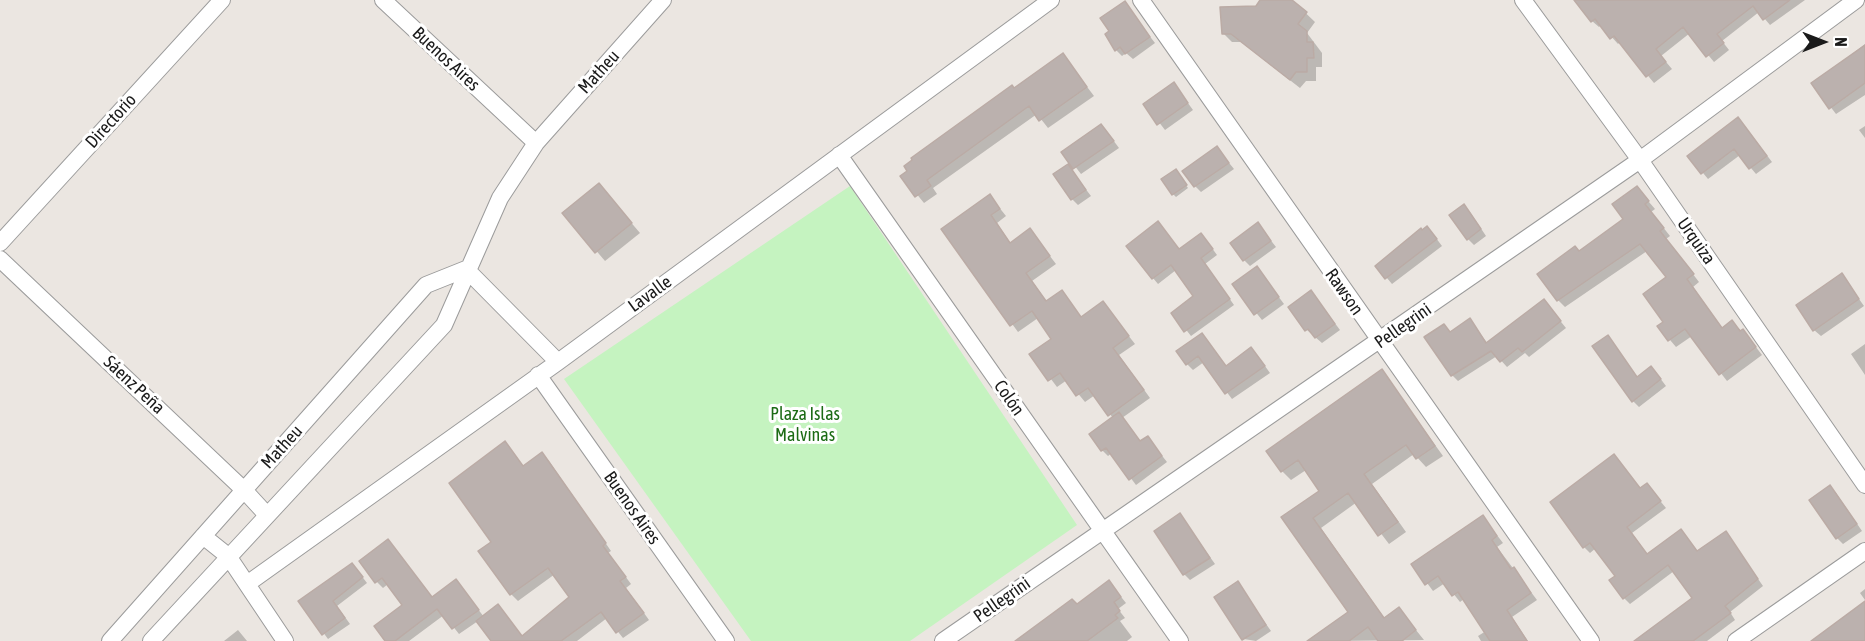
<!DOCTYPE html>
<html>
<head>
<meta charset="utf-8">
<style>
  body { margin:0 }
  #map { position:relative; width:1865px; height:641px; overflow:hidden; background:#ebe6e1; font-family:"Asap Condensed",sans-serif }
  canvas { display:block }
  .north { position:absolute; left:1793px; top:12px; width:60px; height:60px; -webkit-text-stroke:4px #fff; paint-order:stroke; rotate:90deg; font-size:16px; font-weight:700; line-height:24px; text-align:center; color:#1a1a1a }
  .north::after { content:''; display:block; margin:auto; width:21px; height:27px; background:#1a1a1a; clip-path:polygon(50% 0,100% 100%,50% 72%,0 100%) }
</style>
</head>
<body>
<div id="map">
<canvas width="1865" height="641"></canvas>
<div class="north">N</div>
</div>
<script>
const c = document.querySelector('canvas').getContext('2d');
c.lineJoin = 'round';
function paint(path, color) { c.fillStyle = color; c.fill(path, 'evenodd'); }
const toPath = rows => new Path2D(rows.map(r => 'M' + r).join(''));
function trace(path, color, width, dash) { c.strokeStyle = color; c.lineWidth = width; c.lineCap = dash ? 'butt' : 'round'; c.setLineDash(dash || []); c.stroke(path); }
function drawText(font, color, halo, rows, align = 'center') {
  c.font = font + ' "Asap Condensed",sans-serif'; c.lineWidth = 6; c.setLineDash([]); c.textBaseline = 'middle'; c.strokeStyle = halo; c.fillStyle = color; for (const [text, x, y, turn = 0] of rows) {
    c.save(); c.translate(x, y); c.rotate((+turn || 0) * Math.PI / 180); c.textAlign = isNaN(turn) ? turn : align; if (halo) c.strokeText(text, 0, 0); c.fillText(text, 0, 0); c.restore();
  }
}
paint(toPath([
  [850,186,1077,525,910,641,751,641,564,379]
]), '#c5f3c0');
paint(toPath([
  [1264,0,1292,0,1315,22,1307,33,1322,53,1322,67,1316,67,1316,81,1306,81,1300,88,1241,42,1232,42,1223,33,1265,7],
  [1583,0,1805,0,1770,25,1759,12,1722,41,1729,50,1714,62,1690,33,1661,56,1672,69,1654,83,1620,42,1618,44,1601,25,1599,27,1592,21],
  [1124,3,1155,43,1133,59,1126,53,1122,56,1116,50,1111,31],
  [1865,44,1865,95,1836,114,1813,84],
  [1063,55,1094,96,1048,128,1037,114,933,188,937,194,924,203,902,176],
  [1174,84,1193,110,1165,130,1145,104],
  [1744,125,1772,162,1756,174,1740,155,1708,179,1689,156],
  [1865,126,1865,138,1859,130],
  [1107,132,1119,148,1081,174,1064,152],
  [1217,148,1234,169,1201,192,1195,186],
  [1068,166,1091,196,1078,205,1072,199],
  [1178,174,1188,188,1176,197,1173,194],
  [599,185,640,233,605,261,564,213],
  [1637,188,1655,209,1651,212,1670,236,1666,239,1699,282,1693,287,1723,329,1732,322,1749,338,1762,355,1727,381,1692,336,1676,347,1659,327,1666,322,1668,278,1647,251,1565,307,1558,300,1579,252,1625,219],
  [990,196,1006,216,997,223,1011,244,1030,230,1056,264,1032,281,1047,302,1062,292,1082,318,1103,303,1135,344,1119,355,1150,398,1122,418,1141,442,1148,438,1167,462,1136,485,1112,453,1108,456,1102,450,1113,418,1095,395,1085,402,1067,380,1057,387,1032,354,1053,339,1038,318,1018,332,943,229],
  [1470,212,1486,236,1474,245,1468,239],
  [1258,224,1276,247,1250,266,1244,260],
  [1423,232,1433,234,1442,246,1392,284,1377,266],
  [1206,240,1217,255,1205,264,1234,305,1191,336,1173,313,1195,296,1176,270,1158,284,1153,278,1180,250],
  [1257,268,1284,304,1262,320,1234,285],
  [1842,275,1864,306,1821,336,1814,330],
  [1316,298,1340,330,1322,343,1307,330,1290,307],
  [1544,301,1566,328,1529,357,1525,353,1507,367,1497,356,1458,381,1452,375,1451,333,1470,320,1488,344],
  [1202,335,1227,367,1257,355,1270,373,1232,399,1204,362,1193,370,1187,364],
  [1608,337,1638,378,1657,374,1666,386,1639,407,1633,401],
  [1865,344,1865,375,1851,354],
  [1382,371,1443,456,1426,467,1414,454,1372,484,1406,532,1389,544,1357,502,1321,528,1385,619,1399,609,1424,640,1326,641,1350,612,1283,518,1321,491,1306,470,1291,480,1282,471],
  [505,443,524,467,542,454,549,461,611,551,608,553,631,584,626,588,649,620,623,638,607,618,577,641,493,641,478,621,459,634,444,615,409,641,387,641,404,605,388,584,383,588,377,582,388,541,432,598,461,587,484,617,498,606,523,637,572,597,555,574,518,601,511,594,493,542],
  [1647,485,1666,508,1632,533,1648,555,1698,552,1726,533,1763,586,1730,612,1735,620,1707,641,1643,641,1694,598,1674,571,1630,604,1624,598,1617,576,1596,548,1590,553,1584,547],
  [1836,493,1862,531,1843,544,1837,538],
  [1180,515,1215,564,1190,580,1184,574],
  [1483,517,1503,543,1497,547,1537,600,1512,617,1528,641,1481,641,1478,636,1486,631,1464,599,1460,602,1445,583,1433,591,1413,564],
  [357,570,367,583,337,606,350,624,328,639,300,601],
  [1237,583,1271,631,1256,641,1244,639,1216,597],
  [1114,588,1126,603,1118,609,1125,618,1120,621,1132,637,1127,641,1023,641,1077,606],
  [1865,589,1865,600,1860,593],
  [238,630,247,641,224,641]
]), '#0003');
const building = toPath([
  [1260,0,1292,0,1307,12,1298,24,1307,31,1307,42,1313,42,1314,58,1307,58,1307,72,1296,72,1290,80,1231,34,1222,34,1220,7,1256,6,1260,0],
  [1574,0,1790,0,1763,20,1753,6,1717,34,1724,43,1706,57,1683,27,1656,49,1666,62,1646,77,1614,36,1610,39,1595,19,1591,22,1574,0],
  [1125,1,1150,37,1125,54,1120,47,1115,51,1105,34,1109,31,1100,18,1125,1],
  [1865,45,1865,83,1829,109,1811,83,1865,45],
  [1063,53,1087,87,1039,121,1029,106,927,180,931,186,915,197,900,176,907,171,904,166,912,160,911,158,1012,85,1014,88,1063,53],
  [1174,82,1188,103,1157,125,1143,104,1174,82],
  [1738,117,1767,156,1749,169,1734,149,1701,174,1687,156,1738,117],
  [1101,124,1114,141,1073,169,1061,152,1101,124],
  [1217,146,1229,163,1194,187,1182,171,1217,146],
  [1068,164,1086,190,1071,200,1053,174,1068,164],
  [1176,169,1187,185,1172,195,1161,179,1176,169],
  [599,183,632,223,595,253,562,213,599,183],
  [1637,186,1649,201,1645,204,1664,228,1660,231,1694,274,1687,279,1722,328,1732,320,1740,331,1743,329,1756,347,1719,375,1685,329,1668,341,1657,326,1663,322,1643,294,1666,277,1640,244,1557,301,1537,274,1575,246,1579,251,1623,219,1612,204,1637,186],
  [990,194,1000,209,991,215,1010,243,1030,228,1050,256,1026,273,1046,301,1062,290,1081,317,1103,301,1129,336,1113,348,1144,390,1108,416,1088,388,1076,396,1060,373,1048,381,1029,354,1051,339,1032,311,1010,326,941,229,990,194],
  [1464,204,1481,229,1467,240,1449,215,1464,204],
  [1158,221,1179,249,1201,233,1213,249,1201,258,1230,299,1184,332,1171,313,1193,296,1171,265,1152,279,1126,246,1158,221],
  [1258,222,1271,241,1243,261,1230,243,1258,222],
  [1427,226,1437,239,1385,279,1375,266,1421,228,1422,230,1427,226],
  [1257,266,1279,297,1254,315,1232,284,1257,266],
  [1842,273,1859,299,1813,331,1796,305,1842,273],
  [1311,290,1335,324,1315,338,1308,329,1305,331,1288,307,1311,290],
  [1544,299,1561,321,1522,352,1518,348,1500,362,1491,351,1451,376,1424,337,1444,324,1450,332,1470,318,1486,343,1544,299],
  [1202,333,1226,366,1251,347,1265,366,1225,394,1198,356,1186,365,1176,351,1202,333],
  [1608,335,1637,377,1651,366,1661,379,1632,402,1592,346,1608,335],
  [1382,369,1435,446,1416,459,1406,445,1364,474,1398,522,1378,536,1348,493,1313,518,1384,618,1399,607,1416,630,1402,641,1378,641,1368,627,1349,641,1307,641,1348,612,1281,517,1319,491,1298,460,1281,472,1266,451,1382,369],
  [1119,412,1140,441,1148,436,1162,456,1129,480,1106,448,1101,451,1089,434,1119,412],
  [505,441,523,466,542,452,606,543,603,546,626,577,620,581,644,613,616,633,601,612,561,641,491,641,476,621,498,604,522,636,569,597,548,568,510,595,478,551,491,542,449,483,505,441],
  [1614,454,1640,488,1647,483,1661,501,1627,527,1647,554,1681,529,1697,551,1726,531,1758,579,1725,606,1731,613,1693,641,1634,641,1692,598,1668,565,1623,599,1609,580,1615,576,1590,543,1583,548,1550,502,1614,454],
  [1830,485,1857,524,1836,539,1809,500,1830,485],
  [1180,513,1210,558,1183,575,1154,531,1180,513],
  [1483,515,1497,536,1492,540,1511,569,1514,567,1531,593,1507,610,1527,641,1490,641,1458,592,1452,596,1438,576,1425,585,1411,564,1483,515],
  [388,539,432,597,456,579,479,610,452,629,437,609,395,641,385,641,374,626,402,605,382,578,375,583,359,561,388,539],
  [352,563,363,577,333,601,345,618,322,635,298,601,352,563],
  [1109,580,1121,597,1114,602,1120,611,1115,615,1118,618,1087,641,1015,641,1072,599,1077,604,1109,580],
  [1238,581,1266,625,1242,640,1214,597,1238,581],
  [1865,601,1865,641,1811,641,1865,601]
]);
paint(building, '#bbb1ae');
trace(building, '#bbaba5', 1.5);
const minor = toPath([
  [383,0,536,143],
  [1141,0,1591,641],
  [1523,0,1640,160,1865,485],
  [839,155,1180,641],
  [0,243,222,0],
  [0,259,244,490,266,514],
  [466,269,558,362],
  [538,375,726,641],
  [203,536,228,556,285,641],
  [247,584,558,362,1051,0],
  [110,641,426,285,466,269],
  [151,641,444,325,500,198,536,143,663,0],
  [943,641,1640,160,1856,0],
  [1736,641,1865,551]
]);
trace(minor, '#9b9b9b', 18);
trace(minor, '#fff', 16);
drawText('18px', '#1a1a1a', '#fff', [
  ["Buenos Aires",446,59,43],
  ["Matheu",599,72,-48],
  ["Directorio",111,121,-48],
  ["Urquiza",1696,241,55],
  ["Rawson",1344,292,55],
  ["Lavalle",650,294,-36],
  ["Pellegrini",1403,326,-35],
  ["Sáenz Peña",134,385,43],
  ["Colón",1009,398,55],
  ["Matheu",282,447,-48],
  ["Buenos Aires",632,508,55],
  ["Pellegrini",1002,600,-35]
]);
drawText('18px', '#1c6b15', '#fff', [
  ["Plaza Islas",805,414],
  ["Malvinas",805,435]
]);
</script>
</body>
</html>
